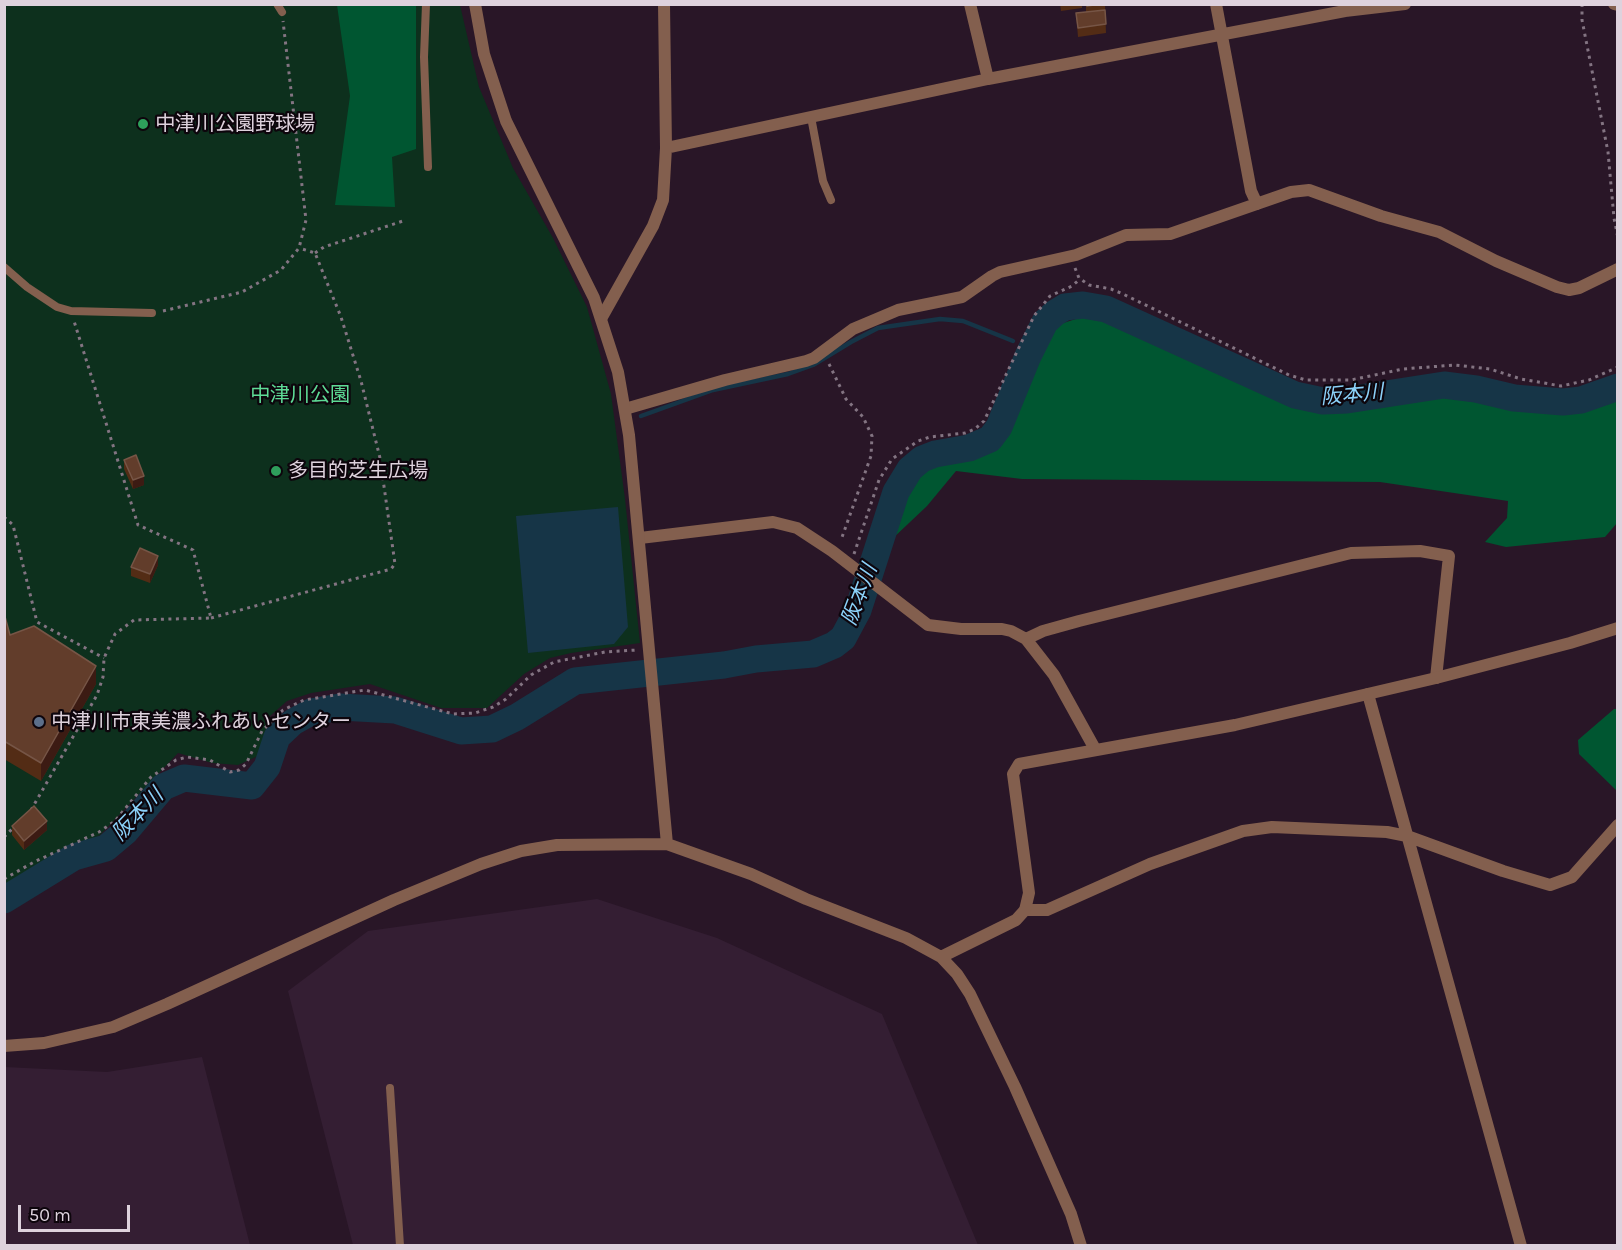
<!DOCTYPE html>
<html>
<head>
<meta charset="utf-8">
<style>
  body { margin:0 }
  #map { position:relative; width:1622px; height:1250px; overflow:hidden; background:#291627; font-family:Karla,sans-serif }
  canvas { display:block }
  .frame { position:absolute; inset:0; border:6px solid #ded2dd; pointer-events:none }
  .scale { position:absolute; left:18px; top:1205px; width:112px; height:27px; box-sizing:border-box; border:3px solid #ded2dd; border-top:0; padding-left:8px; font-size:18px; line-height:21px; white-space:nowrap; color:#ded2dd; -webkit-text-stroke:4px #0d050c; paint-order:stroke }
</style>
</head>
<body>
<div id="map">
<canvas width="1622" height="1250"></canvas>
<div class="frame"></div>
<div class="scale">50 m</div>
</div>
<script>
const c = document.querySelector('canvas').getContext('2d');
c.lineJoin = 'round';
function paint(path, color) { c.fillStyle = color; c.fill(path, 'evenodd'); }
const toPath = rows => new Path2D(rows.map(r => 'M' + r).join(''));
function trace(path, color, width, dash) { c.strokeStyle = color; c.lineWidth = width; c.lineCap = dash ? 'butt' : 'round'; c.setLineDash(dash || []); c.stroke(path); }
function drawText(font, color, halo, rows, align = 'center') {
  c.font = font + ' Karla,"Noto Sans JP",sans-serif'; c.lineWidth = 4.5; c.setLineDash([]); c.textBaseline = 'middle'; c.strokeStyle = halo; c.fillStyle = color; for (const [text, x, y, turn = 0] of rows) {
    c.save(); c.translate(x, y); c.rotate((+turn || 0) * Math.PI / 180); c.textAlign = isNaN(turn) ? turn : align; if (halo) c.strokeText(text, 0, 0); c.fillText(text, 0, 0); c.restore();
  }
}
paint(toPath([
  [597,899,717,938,882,1014,978,1245,353,1245,288,991,368,931],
  [202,1057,250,1245,5,1245,5,1067,107,1072]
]), '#341e33');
paint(toPath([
  [4,5,460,5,479,87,513,168,553,238,587,307,611,394,625,499,640,643,571,653,550,658,524,674,487,708,441,708,370,684,311,693,287,701,270,716,258,756,238,765,212,763,178,753,100,835,5,885]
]), '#0d301d');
paint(toPath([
  [337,5,416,5,416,149,392,157,395,207,335,205,350,96],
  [1101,311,1294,401,1321,408,1345,407,1435,392,1473,395,1545,410,1583,408,1617,396,1617,523,1605,537,1506,547,1485,542,1507,518,1508,501,1380,482,1022,479,956,471,927,506,891,540,901,505,927,462,993,446,1030,369,1057,325],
  [1614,709,1617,709,1617,791,1579,754,1578,740]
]), '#005631');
paint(toPath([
  [618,507,628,627,614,644,528,653,516,516]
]), '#163547');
trace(toPath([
  [1028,344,1033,345],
  [641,416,713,390,788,374,813,365,851,342,878,328,940,319,963,321,1013,341]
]), '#163547', 4.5);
trace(toPath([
  [4,900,74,857,106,848,125,832,163,787,184,778,252,786,267,767,277,737,293,722,311,712,340,707,395,710,461,731,492,729,517,717,575,681,724,665,756,659,813,654,834,645,843,638,858,610,896,492,910,469,922,459,935,454,969,448,990,439,999,427,1028,356,1045,322,1055,313,1065,307,1083,305,1106,309,1295,395,1323,401,1347,400,1444,385,1476,389,1514,398,1563,402,1581,400,1618,387]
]), '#163547', 27);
trace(toPath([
  [1582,4,1582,20,1608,152,1614,218,1618,238],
  [315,253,324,247,406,220],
  [1075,268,1079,278,1089,285,1111,289,1123,294,1289,375,1306,380,1351,380,1403,369,1455,365,1490,369,1521,379,1561,386,1589,380,1618,367],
  [163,311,242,292,281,270,299,248,306,220,283,21],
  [829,364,846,399,863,417,872,436,871,456,841,540],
  [4,517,13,525,37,622,104,658],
  [854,554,879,480,892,459,918,441,930,437,965,433,975,429,984,421,1034,316,1050,296,1072,286,1080,279],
  [211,618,391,569,395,564,380,458,361,381,341,317,315,253,299,248],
  [31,810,97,695,103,677,104,658,115,634,134,620,211,618,193,550,138,525,74,321],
  [4,837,14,827],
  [4,879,34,862,99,832,115,821,151,777,176,760,187,757,210,760,230,772,239,770,246,764,262,731,283,710,304,700,365,690,453,714,475,713,493,707,506,699,531,675,554,662,605,652,637,650]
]), '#837482', 3, [3, 4.5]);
trace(toPath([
  [277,4,282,12],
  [426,4,424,57,428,167],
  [811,117,823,181,831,200],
  [4,267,27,287,57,307,71,311,152,313],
  [390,1088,400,1246]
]), '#835f4e', 8);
trace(toPath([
  [970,4,988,79],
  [1216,4,1251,191,1257,204],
  [1614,4,1618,5],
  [666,148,988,79,1345,11,1405,4],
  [602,317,653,226,663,200,666,148,664,4],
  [625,409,725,380,806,361,814,358,853,329,898,310,962,297,992,276,1000,272,1076,255,1126,235,1170,234,1291,192,1309,190,1381,216,1439,232,1496,261,1557,287,1569,290,1579,288,1618,269],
  [640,538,773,522,797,528,832,551,928,625,961,629,1002,629,1011,631,1026,639,1054,675,1095,749],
  [1026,639,1043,631,1079,621,1351,553,1420,551,1449,556,1436,678],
  [1368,694,1521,1246],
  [1025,910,1047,910,1150,864,1243,831,1272,827,1387,832,1407,836,1503,871,1550,885,1572,877,1618,825]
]), '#835f4e', 12);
trace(toPath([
  [475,4,484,54,506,121,594,298,618,372,629,435,667,844],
  [941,957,1016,920,1025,910,1029,893,1013,774,1019,764,1235,725,1436,678,1570,643,1618,628],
  [4,1046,44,1043,113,1027,167,1004,394,900,481,864,521,851,557,845,667,844,751,874,806,899,906,938,941,957,957,974,970,994,1015,1087,1071,1214,1081,1246]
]), '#835f4e', 12);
paint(toPath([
  [1060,4,1082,4,1082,8,1061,11],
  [1086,4,1105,4,1106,33,1078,37,1076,13,1086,12],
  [124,460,144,485,133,489,124,469],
  [158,565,150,583,131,576,131,567],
  [4,613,10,635,96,684,41,781,4,759],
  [12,826,47,830,24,850,12,835]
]), '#532c15');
paint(toPath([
  [144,476,144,485,133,489,133,480],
  [158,556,158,565,150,583,150,574],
  [96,666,96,684,41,781,41,763],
  [47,821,47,830,24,850,24,841]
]), '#3c1b13');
const building = toPath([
  [1086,4,1101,4,1087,6,1086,4],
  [1105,10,1106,24,1078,28,1076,13,1105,10],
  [136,455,144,476,133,480,124,460,136,455],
  [140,548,158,556,150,574,131,567,140,548],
  [4,613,10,635,34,626,96,666,41,763,4,741,4,613],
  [34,806,47,821,24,841,12,826,34,806]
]);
paint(building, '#623d2b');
trace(building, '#765546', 1.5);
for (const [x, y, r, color] of [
  [143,124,6,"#2e9e5b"],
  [276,471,6,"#2e9e5b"],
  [39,722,6,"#5c6f8a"]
]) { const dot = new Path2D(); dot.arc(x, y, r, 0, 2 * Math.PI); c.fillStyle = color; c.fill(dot); trace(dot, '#0d050c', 2); }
drawText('20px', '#ded2dd', '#0d050c', [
  ["中津川公園野球場",155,124],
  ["多目的芝生広場",288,471],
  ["中津川市東美濃ふれあいセンター",51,722]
], 'left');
drawText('20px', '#5edb96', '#0d050c', [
  ["中津川公園",300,395]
]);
drawText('italic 21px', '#8bd1f9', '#0d050c', [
  ["阪本川",1352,395,-5],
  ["阪本川",860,595,-69],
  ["阪本川",138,815,-46]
]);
</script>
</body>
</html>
